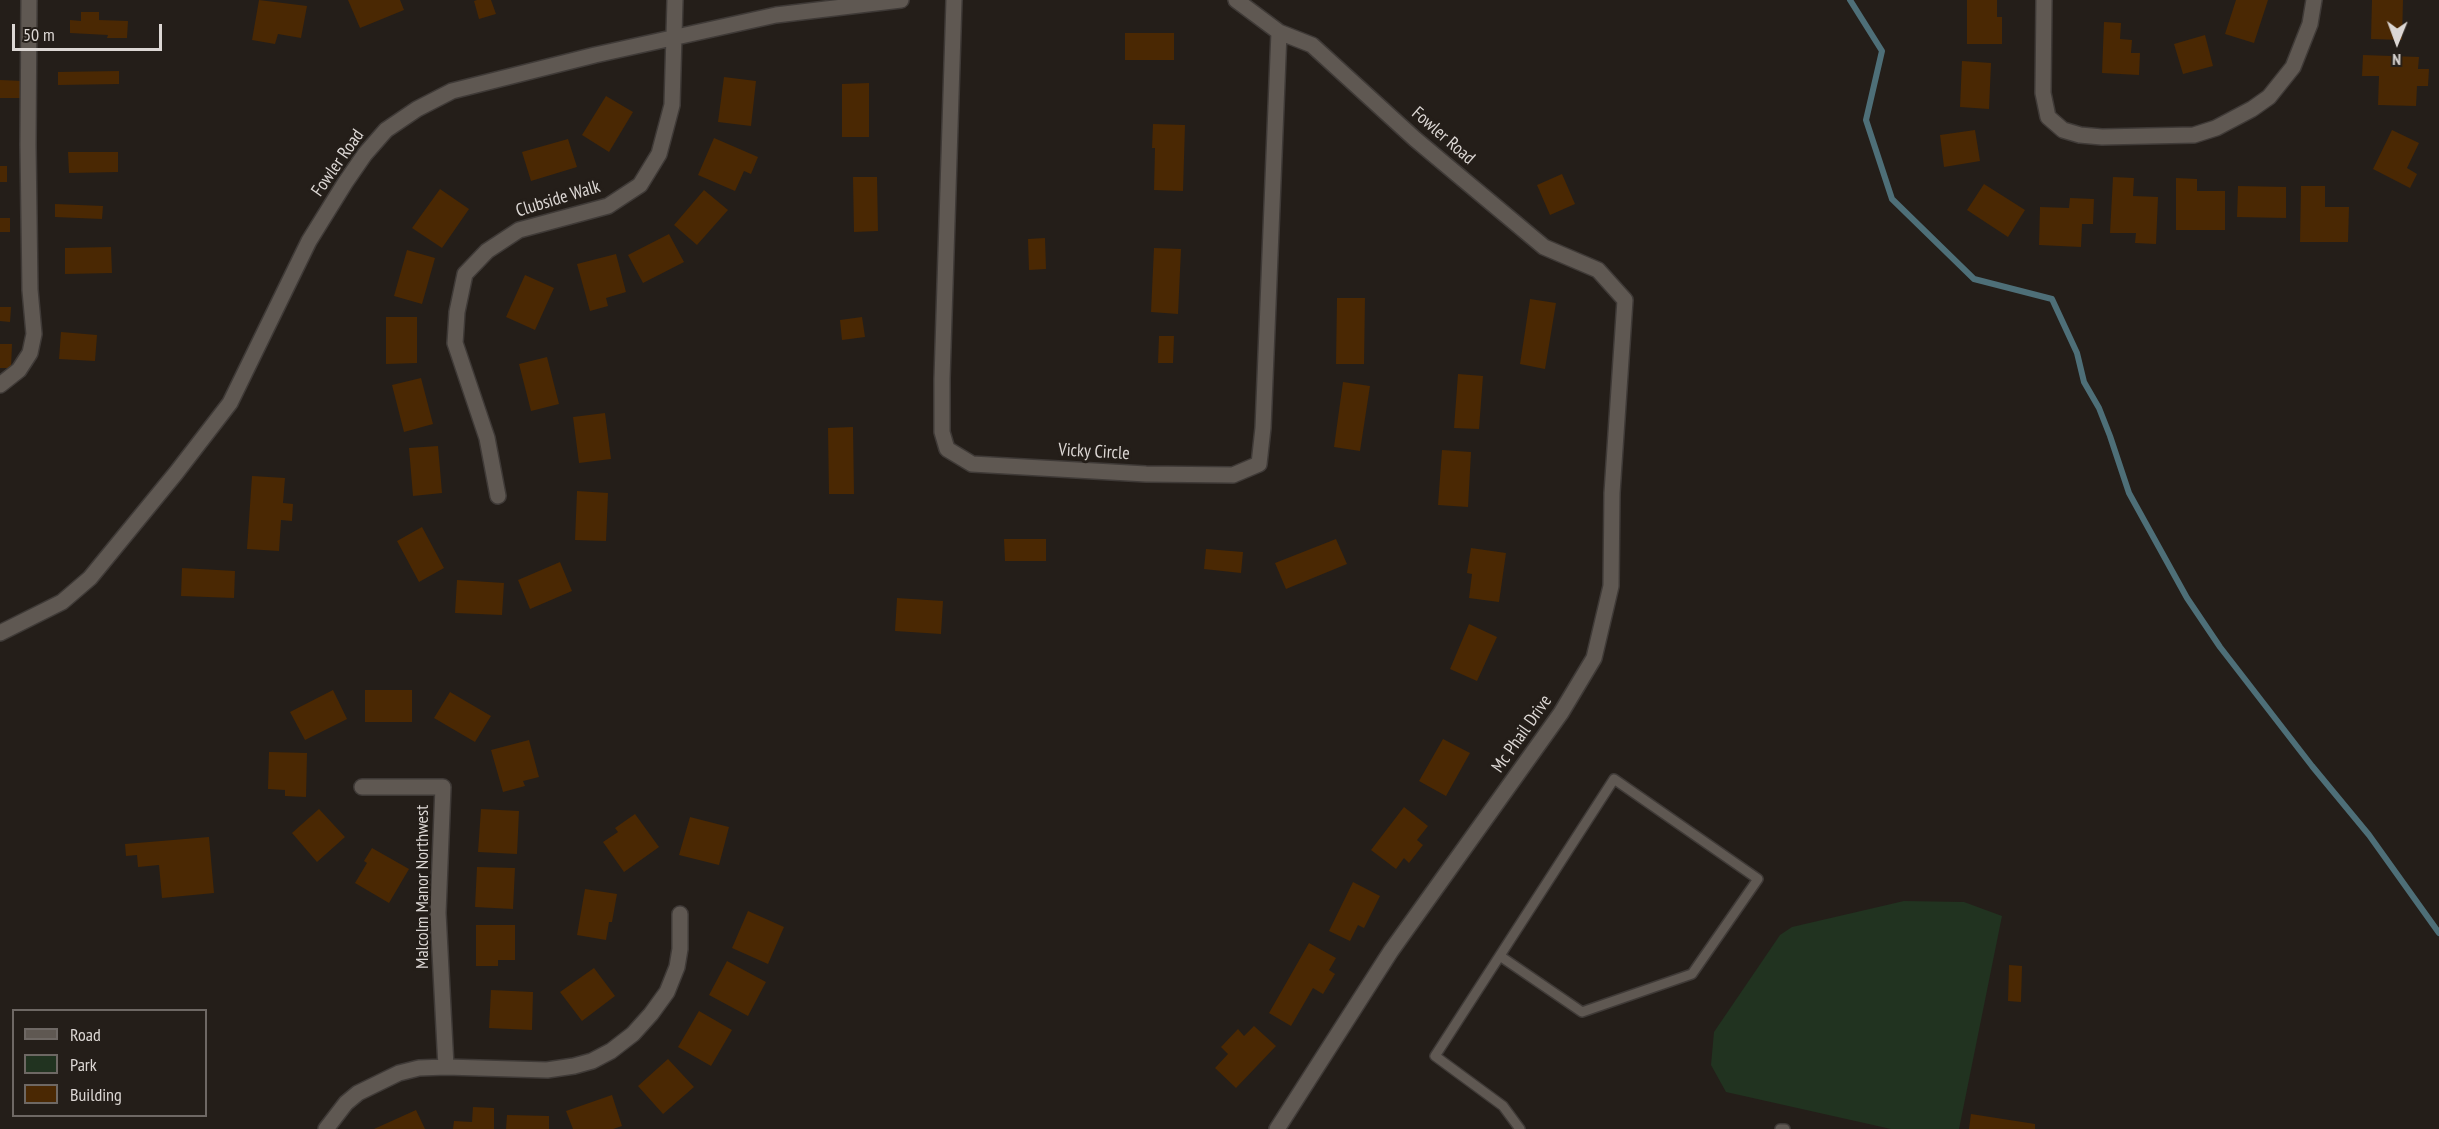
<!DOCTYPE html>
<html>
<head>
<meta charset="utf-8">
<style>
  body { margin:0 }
  #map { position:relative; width:2439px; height:1129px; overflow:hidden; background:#241e19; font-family:"PT Sans Narrow",sans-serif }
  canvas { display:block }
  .legend { position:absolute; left:12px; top:1009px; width:195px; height:108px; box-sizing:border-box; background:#241e19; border:2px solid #6e6864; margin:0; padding:8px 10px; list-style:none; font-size:18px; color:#dcd7d4 }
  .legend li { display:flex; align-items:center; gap:12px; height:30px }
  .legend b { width:30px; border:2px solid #6e6864 }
  .north { position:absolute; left:2367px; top:12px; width:60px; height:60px; -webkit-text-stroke:4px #241e19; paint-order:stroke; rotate:181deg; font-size:16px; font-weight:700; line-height:24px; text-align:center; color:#dcd7d4 }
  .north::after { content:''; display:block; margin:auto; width:21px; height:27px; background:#dcd7d4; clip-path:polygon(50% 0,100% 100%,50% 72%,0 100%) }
  .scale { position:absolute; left:12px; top:24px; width:150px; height:27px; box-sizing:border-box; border:3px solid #dcd7d4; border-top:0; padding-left:8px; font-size:18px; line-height:21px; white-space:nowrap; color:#dcd7d4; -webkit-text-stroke:4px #241e19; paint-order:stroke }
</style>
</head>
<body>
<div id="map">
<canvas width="2439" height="1129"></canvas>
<ul class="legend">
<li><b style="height:8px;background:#5f5852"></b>Road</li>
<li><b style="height:16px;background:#213320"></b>Park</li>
<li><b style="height:16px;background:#4a2803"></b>Building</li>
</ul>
<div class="north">N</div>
<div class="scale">50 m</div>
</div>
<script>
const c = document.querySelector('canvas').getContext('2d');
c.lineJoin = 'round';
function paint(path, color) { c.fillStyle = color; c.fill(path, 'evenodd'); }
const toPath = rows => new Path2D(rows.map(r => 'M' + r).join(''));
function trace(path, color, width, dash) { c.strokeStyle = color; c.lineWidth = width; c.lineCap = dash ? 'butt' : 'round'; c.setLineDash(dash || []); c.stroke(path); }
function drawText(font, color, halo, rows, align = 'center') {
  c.font = font + ' "PT Sans Narrow",sans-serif'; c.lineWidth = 6; c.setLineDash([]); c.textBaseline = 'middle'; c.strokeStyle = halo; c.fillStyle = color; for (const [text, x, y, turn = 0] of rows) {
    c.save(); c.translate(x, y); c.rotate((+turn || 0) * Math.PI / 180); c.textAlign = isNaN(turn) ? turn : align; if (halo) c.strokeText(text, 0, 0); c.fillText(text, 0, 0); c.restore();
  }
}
paint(toPath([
  [1904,901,1964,902,2002,916,1959,1129,1891,1129,1726,1092,1711,1065,1714,1032,1780,935,1792,927]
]), '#213320');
trace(toPath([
  [1850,0,1882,51,1866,120,1892,199,1974,279,2052,299,2077,353,2084,382,2099,408,2110,436,2129,493,2187,598,2220,647,2312,766,2369,835,2439,933]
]), '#4e6f78', 6);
paint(toPath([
  [259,0,307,6,301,38,278,34,275,44,252,40],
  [348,0,400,0,404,10,360,28],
  [477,0,491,0,496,14,479,19,474,1],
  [1967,0,1997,0,1997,17,2002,17,2002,44,1967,44],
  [2236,0,2268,0,2254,43,2225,34],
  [2372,0,2403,0,2402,40,2371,39],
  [81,12,99,12,99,20,128,21,127,38,107,38,108,35,70,33,70,20,81,21],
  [2104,22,2121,23,2120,39,2132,40,2131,53,2140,53,2139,75,2102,73],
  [1125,33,1174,33,1174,60,1125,60],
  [2205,35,2213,66,2183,74,2174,44],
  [2363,55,2419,57,2418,69,2429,69,2428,86,2417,86,2416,106,2378,105,2379,76,2362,76],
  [1962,61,1991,63,1989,109,1960,107],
  [119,71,119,84,58,85,58,72],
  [724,77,756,81,751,126,718,122],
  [0,80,23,81,22,98,0,98],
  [869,83,869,137,842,137,842,84],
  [606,96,633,112,609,152,582,135],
  [1153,124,1185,125,1183,191,1154,190,1155,148,1152,148],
  [1975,130,1980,161,1944,167,1940,135],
  [2392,130,2419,143,2407,168,2417,174,2410,188,2373,169],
  [714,138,758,157,751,174,744,171,735,191,698,175],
  [568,139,577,167,531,181,522,152],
  [68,152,118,152,118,172,69,173],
  [0,166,7,166,7,182,0,182],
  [1562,174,1575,204,1550,215,1537,185],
  [853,177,877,177,878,231,854,232],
  [2113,177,2134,178,2133,196,2158,197,2156,244,2135,243,2136,233,2110,233],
  [2176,178,2197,179,2197,191,2225,191,2225,230,2176,230],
  [1984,184,2025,210,2008,237,1967,210],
  [2238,186,2286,187,2286,218,2237,217],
  [2301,186,2325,186,2325,207,2349,207,2348,242,2300,242],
  [440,189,469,209,442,248,412,228],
  [704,190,728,210,697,245,674,225],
  [2070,198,2094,199,2093,224,2082,224,2081,247,2039,245,2040,207,2069,208],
  [55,204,103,206,102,219,55,217],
  [0,218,10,218,10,232,0,232],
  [669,234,684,262,643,283,628,255],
  [1045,238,1046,269,1029,270,1028,239],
  [111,247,112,273,65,274,65,248],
  [1154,248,1181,249,1178,314,1151,312],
  [407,250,435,258,422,304,394,296],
  [616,254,626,292,606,298,608,306,590,311,577,264],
  [525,275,554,288,535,330,506,317],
  [1337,298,1365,298,1364,364,1336,364],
  [1530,299,1556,303,1545,369,1520,364],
  [0,307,11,307,10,322,0,321],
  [386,317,417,317,417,363,386,364],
  [862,317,865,337,842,340,840,320],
  [61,332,97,335,95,361,59,359],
  [1159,336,1174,336,1173,363,1158,363],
  [0,344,12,344,11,368,0,368],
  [547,357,559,404,531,411,519,364],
  [1458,374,1483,376,1479,429,1454,428],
  [421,378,433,424,404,432,392,385],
  [1343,382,1370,386,1360,451,1334,447],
  [605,413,611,459,579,463,573,417],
  [853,427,854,494,829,494,828,428],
  [438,446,442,493,413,496,409,448],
  [1442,450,1471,452,1468,507,1438,505],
  [252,476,285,478,283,503,293,504,292,521,281,520,279,551,247,549],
  [577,491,608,493,606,541,575,540],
  [422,527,444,568,419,582,397,541],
  [1004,539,1046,539,1046,561,1005,561],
  [1336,539,1347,564,1286,589,1275,563],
  [1471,548,1506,553,1499,602,1469,598,1472,574,1467,573],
  [1206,549,1243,552,1241,573,1204,569],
  [560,562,572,591,530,609,518,580],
  [182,568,235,571,234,598,181,596],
  [457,580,504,583,502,615,455,613],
  [897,598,943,601,941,634,895,631],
  [1469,624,1497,637,1477,681,1450,669],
  [333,690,347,719,305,740,290,712],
  [365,690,412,690,412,722,365,722],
  [450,692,491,716,475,742,434,718],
  [1443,739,1470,753,1446,796,1419,781],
  [529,740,539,777,523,781,525,786,503,792,491,750],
  [269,752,307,753,306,797,285,796,285,790,268,789],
  [1404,807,1428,826,1417,840,1423,845,1409,863,1404,858,1396,869,1371,850],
  [319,809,345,837,317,862,292,833],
  [481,809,519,811,517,854,478,852],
  [635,814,659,847,624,872,603,842,618,832,615,828],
  [690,817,729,827,719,865,679,855],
  [209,837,214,893,162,898,159,865,138,867,137,855,126,856,125,844],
  [372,848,409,869,389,903,355,883,367,863,364,861],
  [477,867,515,868,513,909,475,907],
  [1353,882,1380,896,1364,928,1358,925,1350,941,1329,931],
  [585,889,617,894,612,922,609,922,606,940,577,935],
  [748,911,784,927,768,964,732,948],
  [476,925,515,925,515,960,498,960,498,966,476,966],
  [1309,943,1336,958,1329,970,1335,974,1323,994,1313,988,1291,1026,1269,1013],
  [727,961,766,982,748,1016,709,995],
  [2009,965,2022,966,2021,1002,2008,1001],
  [594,968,615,996,582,1021,560,992],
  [491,990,533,992,532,1030,489,1028],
  [699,1011,732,1030,711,1066,678,1047],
  [1254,1026,1276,1046,1236,1088,1215,1068,1228,1054,1221,1047,1238,1029,1244,1036],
  [668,1059,694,1087,663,1114,638,1086],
  [612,1095,622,1126,613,1129,573,1129,566,1111],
  [473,1107,494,1108,494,1129,453,1129,454,1121,472,1122],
  [416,1110,425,1129,374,1129],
  [1971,1114,2035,1124,2035,1129,1969,1129],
  [507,1115,549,1116,549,1129,506,1129]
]), '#4a2803');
const service = toPath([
  [1500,956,1582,1012,1692,974,1758,879,1614,779,1435,1056,1503,1106,1520,1129],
  [1780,1129,1785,1129]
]);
const minor = toPath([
  [954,0,942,379,942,432,947,449,972,464,1146,474,1233,475,1259,464,1263,428,1279,32],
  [1236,0,1279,32,1312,45,1415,139,1544,247,1598,270,1625,300,1612,493,1611,586,1594,658,1561,713,1391,951,1277,1129],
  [2044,0,2043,93,2048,117,2063,130,2080,135,2102,137,2194,135,2216,128,2252,109,2269,97,2293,67,2310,24,2314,0],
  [0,385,19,370,30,353,34,334,30,290,28,145,29,0],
  [498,496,487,438,455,343,457,312,465,274,487,251,519,230,608,206,640,185,659,154,672,105,675,0],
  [0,633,62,602,90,578,176,473,230,403,309,241,345,183,365,154,386,130,417,109,452,91,595,55,776,15,901,0],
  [362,787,443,787,438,913,446,1067],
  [326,1129,346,1103,358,1093,399,1073,419,1068,446,1067,547,1070,574,1066,592,1061,611,1051,633,1034,651,1014,667,992,677,967,680,949,680,914]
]);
trace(service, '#3f3a37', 12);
trace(minor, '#3f3a37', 18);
trace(service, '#5f5852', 9);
trace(minor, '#5f5852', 15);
drawText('18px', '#dcd7d4', '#241e19', [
  ["Fowler Road",1443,136,41],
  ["Fowler Road",338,163,-55],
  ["Clubside Walk",558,199,-17],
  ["Vicky Circle",1094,452,3],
  ["Mc Phail Drive",1522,734,-55],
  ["Malcolm Manor Northwest",423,887,-90]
]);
</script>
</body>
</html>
